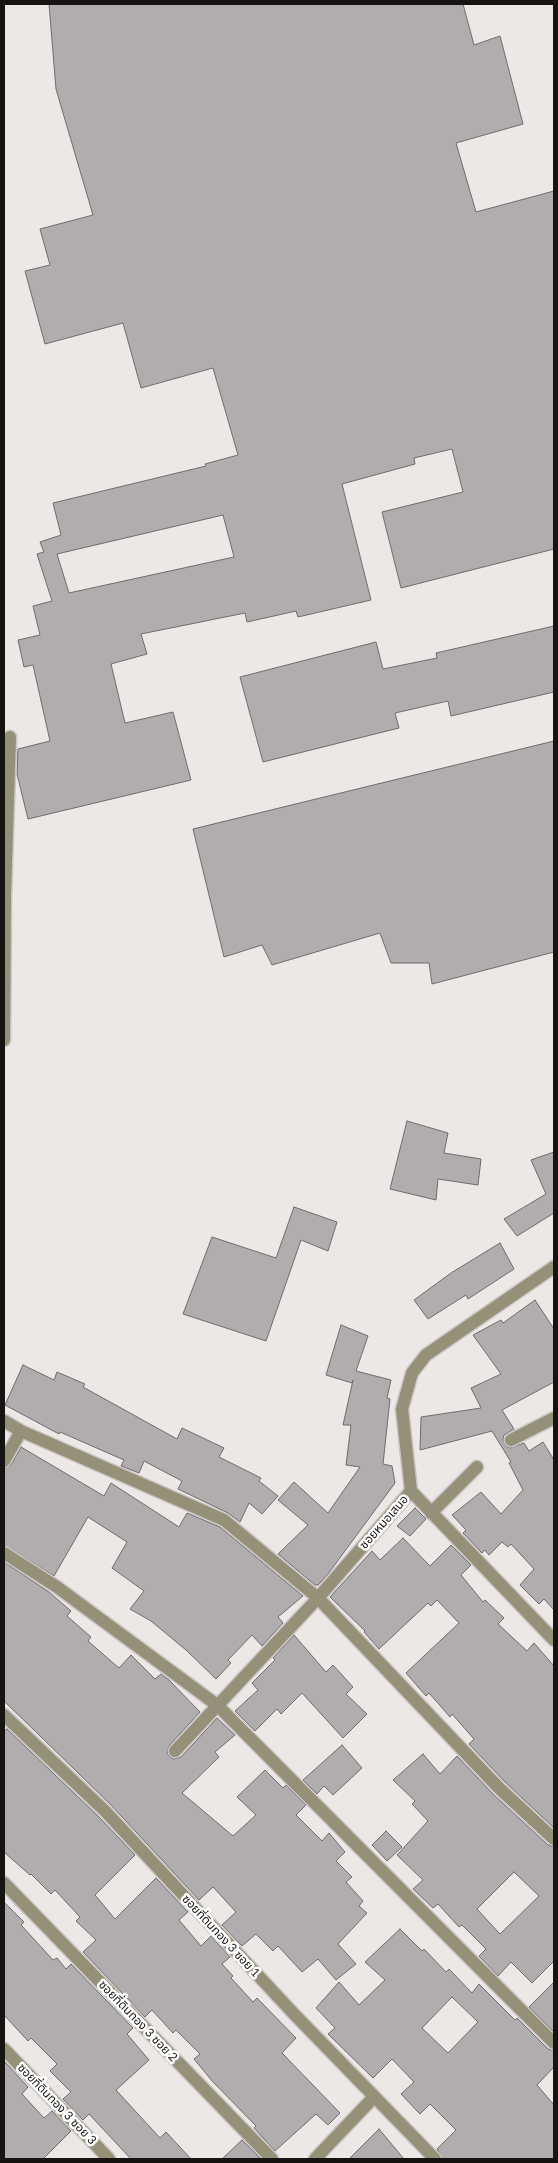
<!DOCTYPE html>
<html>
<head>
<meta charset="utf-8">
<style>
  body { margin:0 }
  #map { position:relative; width:558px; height:2163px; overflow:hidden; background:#ece8e6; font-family:Lato,sans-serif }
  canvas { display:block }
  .frame { position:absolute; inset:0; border:5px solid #161413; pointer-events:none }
</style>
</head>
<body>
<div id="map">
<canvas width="558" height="2163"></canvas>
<div class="frame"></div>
</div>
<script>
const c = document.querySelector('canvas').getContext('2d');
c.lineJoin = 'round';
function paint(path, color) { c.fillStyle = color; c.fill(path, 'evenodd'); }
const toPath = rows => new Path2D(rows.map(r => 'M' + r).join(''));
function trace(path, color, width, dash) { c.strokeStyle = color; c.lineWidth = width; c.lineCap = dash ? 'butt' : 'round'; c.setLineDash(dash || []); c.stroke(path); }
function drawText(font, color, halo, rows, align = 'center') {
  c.font = font + ' Lato,"Noto Sans Thai",sans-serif'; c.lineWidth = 5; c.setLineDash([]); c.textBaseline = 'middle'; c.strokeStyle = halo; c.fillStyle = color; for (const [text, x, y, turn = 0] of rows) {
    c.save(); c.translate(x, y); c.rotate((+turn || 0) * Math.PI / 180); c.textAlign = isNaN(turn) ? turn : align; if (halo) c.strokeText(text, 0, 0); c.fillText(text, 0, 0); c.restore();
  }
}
const building = toPath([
  [49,4,463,4,474,45,500,36,523,124,456,143,476,212,554,191,554,549,401,588,382,512,463,492,452,449,414,458,415,464,342,484,371,600,298,617,296,611,247,622,245,613,141,634,147,654,111,664,125,723,173,712,191,780,28,819,17,774,18,749,50,741,33,665,24,667,18,640,40,635,33,606,52,601,37,554,44,552,40,542,61,535,53,503,206,466,205,464,238,455,213,368,141,388,123,323,45,344,25,271,50,265,40,229,93,215,56,89,49,4],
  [223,515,234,557,69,593,57,554,223,515],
  [554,626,554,692,451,716,448,701,395,713,399,728,263,762,240,677,376,642,383,669,437,658,436,653,554,626],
  [554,741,554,952,432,984,429,963,391,963,380,933,272,965,262,945,224,957,193,829,554,741],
  [407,1121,448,1133,444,1153,481,1159,478,1185,438,1179,436,1200,390,1189,407,1121],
  [554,1152,554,1213,517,1236,504,1219,546,1194,531,1160,554,1152],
  [294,1207,337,1222,328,1251,301,1240,266,1341,183,1314,212,1237,276,1258,294,1207],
  [500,1243,514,1269,468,1299,466,1295,428,1319,414,1300,451,1273,500,1243],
  [535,1300,554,1329,554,1382,502,1410,514,1429,504,1435,503,1440,506,1446,510,1448,524,1443,529,1451,543,1442,554,1460,554,1610,544,1599,539,1604,520,1585,534,1569,511,1544,508,1547,502,1542,489,1555,485,1550,482,1553,463,1533,466,1530,452,1515,481,1492,501,1514,523,1490,509,1463,511,1462,492,1431,420,1450,421,1417,481,1408,471,1388,501,1374,473,1335,501,1320,503,1323,535,1300],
  [341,1325,368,1336,356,1371,391,1380,387,1398,390,1399,383,1464,392,1466,395,1483,328,1574,318,1585,315,1585,278,1554,308,1525,278,1500,294,1482,328,1513,360,1467,346,1465,351,1425,343,1425,353,1380,352,1383,326,1375,341,1325],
  [23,1365,54,1380,57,1372,85,1384,83,1387,177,1439,182,1428,224,1448,219,1457,261,1478,259,1481,278,1496,262,1514,249,1503,240,1522,228,1513,178,1489,182,1481,144,1461,139,1473,121,1466,124,1460,60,1432,59,1434,5,1405,23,1365],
  [21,1447,104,1496,111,1483,179,1527,187,1513,220,1527,303,1596,278,1617,283,1623,262,1646,252,1635,228,1660,231,1663,216,1679,186,1650,151,1621,130,1609,144,1591,112,1568,127,1542,88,1517,54,1576,4,1545,4,1469,11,1465,21,1447],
  [415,1508,426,1519,410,1536,397,1526,415,1508],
  [403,1538,430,1566,451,1545,471,1565,461,1575,483,1602,485,1600,504,1618,498,1624,527,1651,534,1643,554,1666,554,1828,505,1782,469,1744,474,1739,452,1714,450,1717,429,1693,426,1696,406,1673,459,1623,437,1600,431,1606,428,1603,379,1649,364,1632,365,1631,330,1597,372,1551,380,1560,403,1538],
  [4,1562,49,1592,71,1611,67,1616,91,1637,88,1641,119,1668,131,1655,155,1679,161,1674,169,1680,200,1712,169,1746,167,1753,170,1757,174,1759,181,1757,217,1718,235,1735,215,1752,219,1757,182,1793,233,1836,256,1815,237,1797,265,1770,283,1788,286,1785,306,1805,296,1815,322,1841,329,1833,345,1852,336,1861,352,1877,346,1882,363,1901,359,1906,367,1913,338,1944,356,1964,336,1980,318,1959,302,1972,278,1946,273,1951,256,1934,242,1946,222,1925,236,1912,213,1887,199,1900,111,1805,4,1701,4,1562],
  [294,1635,326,1672,333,1665,353,1687,346,1694,367,1714,343,1738,302,1693,281,1714,277,1709,255,1731,235,1711,258,1690,252,1683,275,1660,273,1658,294,1635],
  [7,1729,99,1817,135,1855,95,1895,115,1919,156,1878,188,1912,179,1920,201,1946,211,1936,230,1957,222,1964,233,1976,231,1978,253,2002,257,1998,296,2038,282,2053,340,2113,328,2125,316,2114,275,2151,254,2128,256,2126,213,2082,194,2059,200,2054,176,2030,173,2033,152,2010,145,2017,83,1952,96,1940,76,1921,80,1917,55,1890,51,1894,31,1874,30,1875,4,1852,4,1731,7,1729],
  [342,1745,362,1768,333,1795,324,1786,317,1794,303,1780,342,1745],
  [423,1754,440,1774,457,1756,493,1794,548,1845,554,1847,554,1961,532,1983,511,1962,498,1976,479,1956,486,1949,462,1925,459,1927,438,1904,433,1908,413,1889,423,1880,397,1855,428,1821,412,1804,415,1801,393,1780,423,1754],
  [514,1872,539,1896,500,1934,477,1909,514,1872],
  [386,1831,402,1847,387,1861,372,1845,386,1831],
  [4,1902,24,1922,21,1925,53,1960,57,1958,66,1969,71,1964,133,2028,127,2034,149,2060,116,2090,160,2138,166,2132,191,2159,131,2159,89,2114,83,2120,63,2099,71,2092,50,2071,57,2064,31,2038,28,2041,4,2015,4,1902],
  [400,1929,422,1951,424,1949,446,1972,449,1969,472,1993,479,1984,515,2020,517,2018,548,2049,554,2051,554,2067,537,2085,554,2105,554,2159,443,2159,437,2149,456,2130,430,2104,420,2114,401,2094,414,2082,392,2059,373,2078,328,2034,335,2028,316,2008,339,1982,359,2005,385,1980,365,1962,400,1929],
  [452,1997,478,2022,448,2053,422,2028,452,1997],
  [554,1982,554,2032,529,2007,554,1982],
  [4,2061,28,2087,22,2094,44,2118,52,2111,71,2131,43,2159,4,2159,4,2061],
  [379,2129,404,2159,349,2159,379,2129],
  [242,2140,261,2159,222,2159,242,2140]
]);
paint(building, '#b0adaf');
trace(building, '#6f6b6e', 1);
const street = toPath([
  [4,1040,5,895,10,737],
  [4,1421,21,1431,224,1520,318,1598,499,1788,554,1839],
  [511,1440,554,1418],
  [4,1461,21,1431],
  [411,1491,554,1640],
  [431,1513,477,1467],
  [4,1553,57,1587,217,1705,554,2043],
  [4,1715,105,1811,294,2014,435,2159],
  [175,1751,318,1598,411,1491,402,1409,412,1373,426,1355,554,1267],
  [4,1883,272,2159],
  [4,2049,109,2159],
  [315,2159,374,2097]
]);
trace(street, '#cac6c4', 15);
trace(street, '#959078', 12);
drawText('12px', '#161413', '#fff', [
  ["ซอยหมอเสนอ",384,1522,-49],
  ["ซอยที่ดินทอง 3 ซอย 1",221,1936,47],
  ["ซอยที่ดินทอง 3 ซอย 2",138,2021,46],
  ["ซอยที่ดินทอง 3 ซอย 3",57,2104,46]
]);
</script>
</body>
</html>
